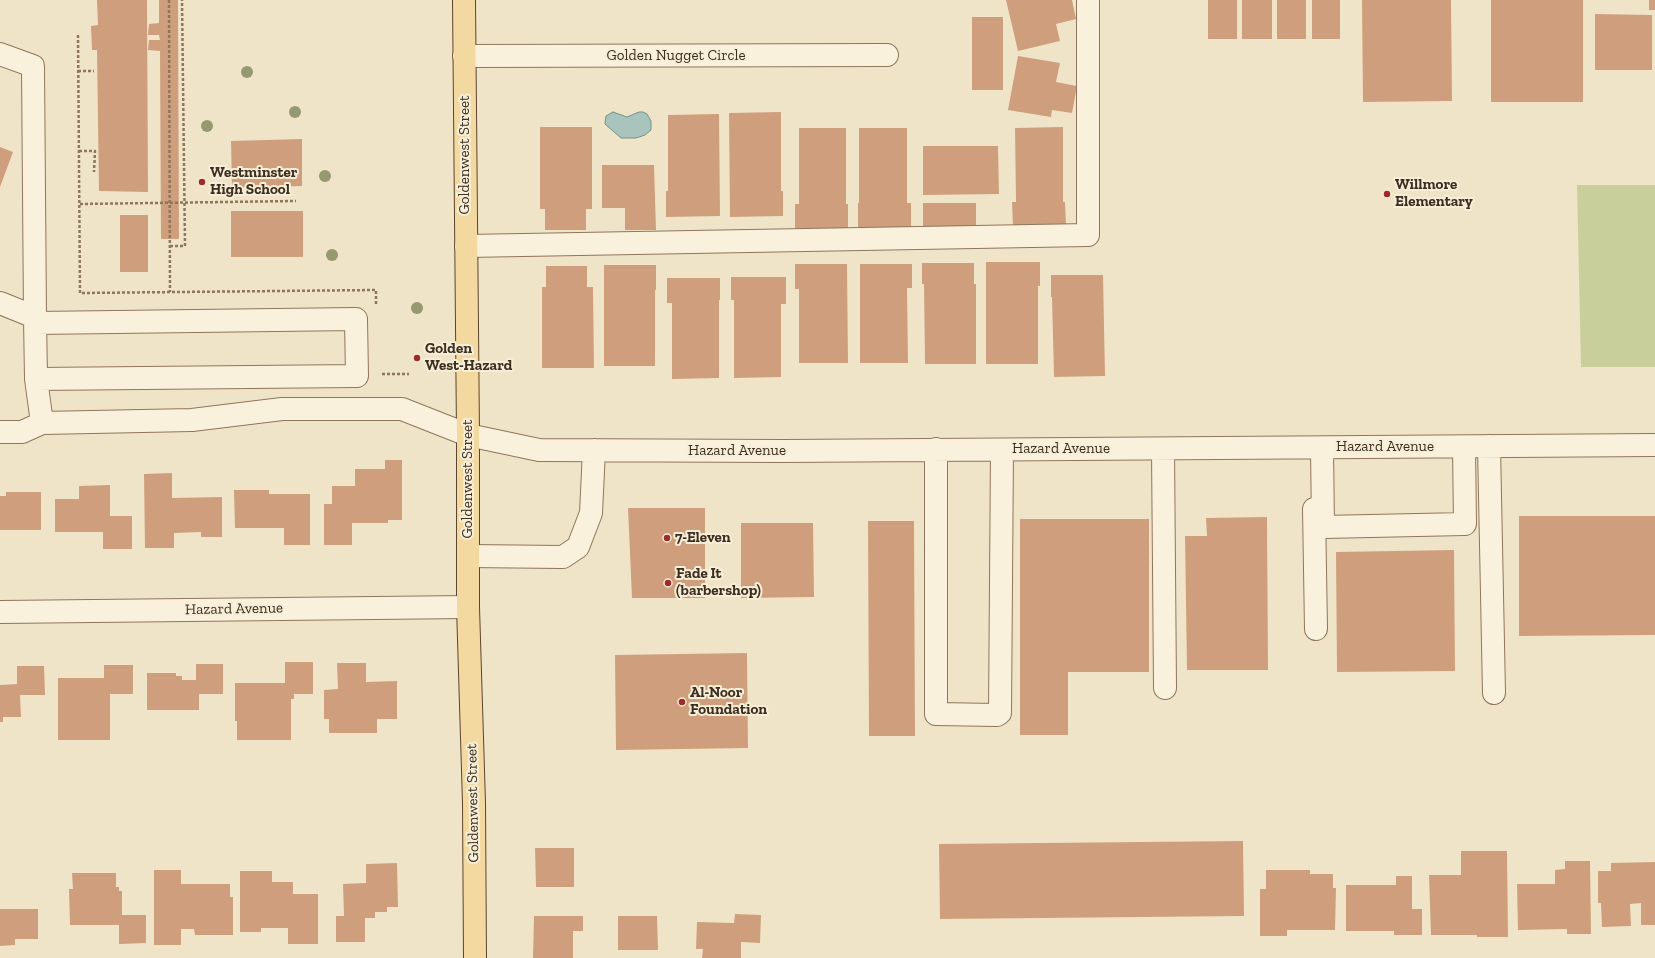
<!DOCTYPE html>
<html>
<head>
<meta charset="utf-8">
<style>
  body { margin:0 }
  canvas { display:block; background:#f0e4c8 }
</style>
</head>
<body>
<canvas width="1655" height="958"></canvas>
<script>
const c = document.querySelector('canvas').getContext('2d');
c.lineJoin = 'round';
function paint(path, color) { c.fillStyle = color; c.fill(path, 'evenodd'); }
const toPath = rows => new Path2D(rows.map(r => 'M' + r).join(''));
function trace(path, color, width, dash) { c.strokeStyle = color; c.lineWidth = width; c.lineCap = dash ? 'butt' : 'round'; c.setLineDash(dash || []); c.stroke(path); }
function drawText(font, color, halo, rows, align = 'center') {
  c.font = font + ' "Zilla Slab",serif'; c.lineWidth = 4; c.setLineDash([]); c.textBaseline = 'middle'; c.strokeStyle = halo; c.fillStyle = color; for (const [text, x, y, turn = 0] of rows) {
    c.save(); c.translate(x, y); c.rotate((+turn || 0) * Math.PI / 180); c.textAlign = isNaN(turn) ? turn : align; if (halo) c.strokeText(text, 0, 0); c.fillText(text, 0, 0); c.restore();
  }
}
paint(toPath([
  [1577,185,1655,185,1655,367,1581,367]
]), '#c9cf9b');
const water = toPath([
  [613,112,627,117,639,112,643,112,647,114,651,121,651,130,645,135,636,138,621,138,605,124,606,116,613,112]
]);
paint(water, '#a9c4bc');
trace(water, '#6f938a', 1);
paint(toPath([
  [97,0,147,0,148,192,99,191,97,50,92,50,91,26,98,25],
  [159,0,178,0,179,239,161,239,160,51,148,50,149,40,160,40,159,35,148,35,149,24,159,23],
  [1006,0,1072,0,1076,19,1056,24,1060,41,1018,51],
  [1208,0,1237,0,1237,39,1208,39],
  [1242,0,1272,0,1272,39,1242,39],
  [1277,0,1306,0,1306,39,1277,39],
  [1312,0,1340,0,1340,39,1312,39],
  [1362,0,1451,0,1452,101,1363,102],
  [1491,0,1583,0,1583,102,1491,102],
  [1649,0,1655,0,1655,10,1649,10],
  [1595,14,1652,15,1652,70,1595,70],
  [972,17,1003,17,1003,90,972,90],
  [1018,56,1060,63,1056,82,1077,86,1072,113,1052,110,1051,117,1008,110],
  [781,112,781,191,783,191,783,216,730,217,729,113],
  [719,114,720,216,666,217,666,191,668,191,668,115],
  [540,127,592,127,592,209,586,209,586,230,545,230,545,209,540,209],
  [1063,127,1063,202,1065,202,1066,226,1013,227,1012,202,1016,202,1015,128],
  [799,128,846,128,846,204,848,204,848,228,795,228,795,204,799,204],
  [859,128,907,128,907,203,911,203,911,227,858,228,858,203,859,203],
  [302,139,302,186,232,188,231,141],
  [923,146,998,146,999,194,923,195],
  [0,147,13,152,0,187],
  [602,165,654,165,656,230,625,230,625,208,602,208],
  [923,203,976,203,976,227,923,227],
  [231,211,303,211,303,257,231,257],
  [120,215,148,215,148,272,120,272],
  [986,262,1040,262,1040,286,1038,286,1038,364,986,364],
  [922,263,974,263,974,284,976,284,976,364,925,364,924,284,922,284],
  [795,264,847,264,848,363,799,363,799,289,795,289],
  [860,264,912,264,912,288,907,288,908,363,860,363],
  [604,265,656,265,656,290,655,290,655,366,604,366],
  [546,266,587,266,587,287,593,287,594,368,542,368,542,287,546,287],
  [1051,275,1103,275,1105,376,1054,377,1052,297,1051,297],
  [731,277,786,277,786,304,781,304,781,377,734,378,734,300,731,300],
  [667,278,720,278,720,300,719,300,719,378,672,379,672,303,667,303],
  [385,460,402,460,402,520,388,520,388,523,352,523,352,545,324,545,324,504,332,504,332,486,355,486,355,469,385,469],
  [172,473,172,498,222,497,222,537,201,537,201,532,174,533,174,548,145,548,144,474],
  [110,485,110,516,132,516,132,549,103,549,103,532,55,532,55,499,79,499,79,486],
  [234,490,269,490,269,494,310,494,310,545,284,545,284,528,235,528],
  [6,492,41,492,41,530,0,530,0,496,6,496],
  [628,508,705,508,705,598,632,598],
  [1519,516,1655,516,1655,635,1519,636],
  [1267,517,1268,670,1187,670,1185,536,1207,536,1206,518],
  [1020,519,1149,519,1149,672,1068,672,1068,735,1020,735],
  [868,521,914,521,915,736,869,736],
  [741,523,813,523,814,597,741,598],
  [1454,550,1455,671,1337,672,1336,552],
  [747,653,748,748,616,750,615,655],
  [285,662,313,662,313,694,294,694,294,699,291,699,291,740,237,740,237,721,235,721,235,683,285,683],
  [337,663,366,663,366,682,397,681,397,719,377,719,377,733,329,733,329,719,324,719,324,690,338,689],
  [196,664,223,664,223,694,199,694,199,710,147,710,147,673,176,673,176,676,182,676,182,680,196,680],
  [104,665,133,665,133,694,110,694,110,740,58,740,58,678,104,678],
  [17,666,44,666,45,695,20,695,21,717,3,717,3,722,0,722,0,685,17,684],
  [1243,841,1244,916,940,919,939,844],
  [535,848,574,848,574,887,536,887],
  [1461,851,1507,851,1508,937,1477,937,1477,935,1431,935,1429,875,1461,875],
  [1565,861,1590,861,1591,934,1567,934,1567,929,1518,930,1517,884,1555,884,1555,870,1565,869],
  [1655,862,1655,925,1641,925,1641,903,1630,904,1631,926,1602,927,1601,903,1598,903,1598,871,1611,871,1611,863],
  [397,863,398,907,387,907,387,912,375,912,375,918,365,918,365,942,336,942,336,916,344,916,343,884,366,883,366,864],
  [154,870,181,870,181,884,230,884,230,897,233,897,233,935,195,935,194,929,181,929,181,945,154,945],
  [1266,870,1310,870,1310,874,1333,874,1333,888,1336,888,1335,930,1287,930,1287,936,1260,936,1260,889,1266,889],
  [240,871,272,871,272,882,293,882,293,894,318,894,318,944,288,944,288,928,261,928,261,932,240,932],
  [72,873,116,873,116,887,119,887,119,891,122,891,122,915,146,915,146,943,119,944,119,925,70,925,69,889,73,889],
  [1396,876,1412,876,1412,909,1422,909,1422,935,1394,935,1394,931,1346,931,1346,885,1396,885],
  [0,909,38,909,38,939,15,939,15,945,0,946],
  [735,914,761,915,760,943,741,942,741,958,702,958,703,949,696,949,697,922,734,923],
  [534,916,583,916,583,931,573,931,573,958,533,958],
  [618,916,657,916,658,950,618,950]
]), '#cf9f7d');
const minor = toPath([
  [0,54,33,66,35,317],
  [464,56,887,55],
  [466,246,1088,235,1088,0],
  [0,303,35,317,36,379,42,423],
  [35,323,356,319,357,376,36,379],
  [0,432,22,432,42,423,192,420,282,409,402,409,468,435,539,450,783,451,1655,445],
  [1489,446,1494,693],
  [1322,448,1323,527,1465,524,1464,447],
  [936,449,936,714,997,715,1000,713,1002,450],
  [1163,449,1165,688],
  [1314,509,1316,629],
  [468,556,563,557,578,547,591,513,594,450],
  [0,612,468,607]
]);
const major = toPath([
  [464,0,468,435,468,607,474,803,475,958]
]);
trace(minor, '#8d765c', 24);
trace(major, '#5b4430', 24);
trace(toPath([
  [169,0,170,292],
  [78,35,80,293,376,290,376,304],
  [78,71,94,71],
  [79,151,95,151,94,172],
  [80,204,296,201],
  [170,246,185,246,182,0],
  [382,374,409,374]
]), '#8d765c', 2.5, [3, 2]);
trace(minor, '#faf1dc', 22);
trace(major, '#f3d9a0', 22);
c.fillStyle = '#96986f';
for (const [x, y] of [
  [247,72],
  [295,112],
  [207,126],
  [325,176],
  [332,255],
  [417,308]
]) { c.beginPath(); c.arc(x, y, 6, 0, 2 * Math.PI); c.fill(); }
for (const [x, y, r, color] of [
  [202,182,4,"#9e2a2b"],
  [1387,194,4,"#9e2a2b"],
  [417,358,4,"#9e2a2b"],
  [667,538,4,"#9e2a2b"],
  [668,583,4,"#9e2a2b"],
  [682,702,4,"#9e2a2b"]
]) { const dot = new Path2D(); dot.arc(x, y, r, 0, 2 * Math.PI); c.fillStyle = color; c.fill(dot); trace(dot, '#f7eed8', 1.5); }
drawText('15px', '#3d2e20', '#f7eed8', [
  ["Golden Nugget Circle",676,56],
  ["Goldenwest Street",465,155,-90],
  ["Hazard Avenue",1385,447],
  ["Hazard Avenue",1061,449],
  ["Hazard Avenue",737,451],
  ["Goldenwest Street",468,479,-90],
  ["Hazard Avenue",234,609,-1],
  ["Goldenwest Street",473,803,-91]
]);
drawText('bold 15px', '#3d2e20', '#f7eed8', [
  ["Westminster",210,173],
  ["High School",210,190],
  ["Willmore",1395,185],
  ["Elementary",1395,202],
  ["Golden",425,349],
  ["West-Hazard",425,366],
  ["7-Eleven",675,538],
  ["Fade It",676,574],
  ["(barbershop)",676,591],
  ["Al-Noor",690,693],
  ["Foundation",690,710]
], 'left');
</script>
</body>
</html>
